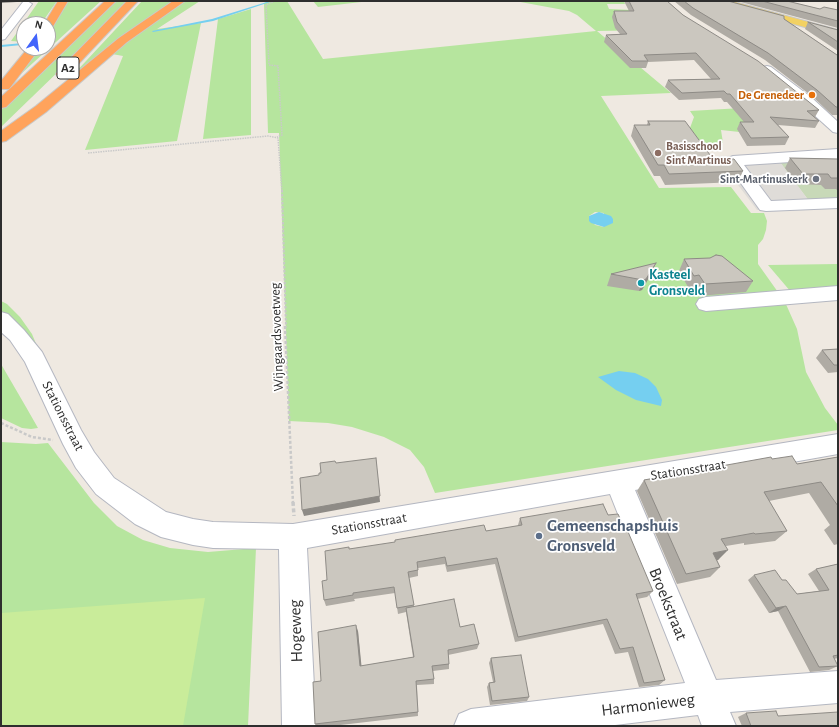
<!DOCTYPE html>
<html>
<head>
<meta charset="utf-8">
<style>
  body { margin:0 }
  #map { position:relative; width:839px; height:727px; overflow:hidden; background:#efe9e1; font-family:"Alegreya Sans",sans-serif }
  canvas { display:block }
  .frame { position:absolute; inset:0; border:2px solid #2e2e2e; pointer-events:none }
  .north { position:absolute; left:16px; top:16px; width:40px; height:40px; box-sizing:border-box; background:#fff; border:1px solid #ababab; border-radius:50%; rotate:14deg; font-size:11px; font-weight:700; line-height:16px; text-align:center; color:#2e2e2e }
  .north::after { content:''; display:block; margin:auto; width:14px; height:18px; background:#4264fb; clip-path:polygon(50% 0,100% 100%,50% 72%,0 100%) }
</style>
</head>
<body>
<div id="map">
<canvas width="839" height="727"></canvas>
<div class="frame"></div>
<div class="north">N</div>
</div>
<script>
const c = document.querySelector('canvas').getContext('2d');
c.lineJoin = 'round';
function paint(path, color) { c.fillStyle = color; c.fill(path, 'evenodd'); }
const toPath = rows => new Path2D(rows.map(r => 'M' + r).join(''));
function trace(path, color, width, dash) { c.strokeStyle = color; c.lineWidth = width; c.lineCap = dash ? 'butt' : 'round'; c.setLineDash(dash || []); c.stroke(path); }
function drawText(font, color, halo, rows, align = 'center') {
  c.font = font + ' "Alegreya Sans",sans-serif'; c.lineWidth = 3.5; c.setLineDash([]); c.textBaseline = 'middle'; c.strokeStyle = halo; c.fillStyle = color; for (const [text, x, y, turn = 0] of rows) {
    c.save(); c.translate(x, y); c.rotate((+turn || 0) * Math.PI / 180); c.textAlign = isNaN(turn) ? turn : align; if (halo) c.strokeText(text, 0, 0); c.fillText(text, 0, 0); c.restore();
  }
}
paint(toPath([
  [39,1,57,1,41,24,24,24,24,42,11,41],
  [65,1,101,1,11,83,38,48,48,48,48,31],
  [115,1,128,1,94,37,1,127,1,110],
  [142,1,177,1,55,92,72,76],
  [186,1,200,1,157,29,201,23,177,141,85,150,123,56,112,54,138,34],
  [270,1,287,1,323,59,596,31,577,15,569,11,515,1,624,1,625,4,607,4,609,9,632,10,653,30,597,31,671,93,601,96,659,188,731,187,751,213,764,213,767,221,766,230,763,239,758,245,758,264,785,302,797,329,806,372,825,408,838,425,838,430,435,493,424,467,410,450,384,437,352,427,328,423,289,421,279,133,268,133,264,3],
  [595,212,604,213,604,227,595,225,589,216],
  [313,1,370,1,318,7],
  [251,9,251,135,203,139,218,19],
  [759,107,749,133,721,130,723,143,701,143,690,128,694,117,690,111],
  [838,264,838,289,791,292,768,265],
  [1,301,7,304,20,317,32,334,48,373,1,325],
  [1,364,26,407,38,428,31,429,22,428,1,418],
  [1,442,36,444,48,443,94,503,117,526,143,540,170,548,208,552,256,548,248,726,1,726]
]), '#b6e59e');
paint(toPath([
  [838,156,838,201,809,201,778,160]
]), '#c8d9b8');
paint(toPath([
  [205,598,183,726,1,726,1,613]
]), '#c9ec9a');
paint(toPath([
  [775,155,809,201,815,208,757,210,716,156]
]), '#dfdcd8');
paint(toPath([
  [599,212,611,216,613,219,613,223,604,227,591,223,589,221,589,216],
  [619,371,635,373,648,379,656,387,662,400,661,406,636,400,616,390,598,377]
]), '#75cff0');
paint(toPath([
  [270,1,273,1,213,21,153,32,152,31,212,19,270,1],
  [23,43,22,45,1,47,1,45,23,43]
]), '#75cff0');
const minor = toPath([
  [27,1,32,4,5,39,1,40,1,30,23,2,27,1],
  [767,66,771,67,812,98,838,122,838,133,833,132,802,104,763,73,761,70,763,67,767,66],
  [838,149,838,159,744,165,771,201,838,198,838,208,766,211,760,210,725,161,728,158,733,156,838,149],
  [838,286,838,300,706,311,699,309,696,304,699,299,706,297,838,286],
  [1,312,8,314,24,330,42,352,81,430,94,452,114,478,166,512,193,519,213,522,293,524,838,434,838,454,635,490,716,680,838,671,838,703,730,712,736,726,702,726,698,715,607,726,454,726,459,714,471,709,685,683,610,494,307,548,316,726,282,726,279,549,213,548,193,545,161,537,135,524,96,494,76,468,63,444,25,362,10,340,1,332,1,312]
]);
const major = toPath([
  [715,1,731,1,838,30,838,36,716,3,715,1]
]);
const highway = toPath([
  [58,1,68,1,52,28,48,29,48,24,44,24,58,1],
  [105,1,116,1,6,107,1,108,1,97,105,1],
  [127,1,138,1,66,77,58,77,56,74,58,71,127,1],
  [173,1,185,1,127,42,46,112,6,141,1,142,1,131,36,106,119,38,173,1],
  [28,48,40,48,9,89,1,89,1,81,28,48]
]);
trace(minor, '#b4b7c1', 2);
trace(major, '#c9c9c9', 2);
trace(highway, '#c9c9c9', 2);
trace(toPath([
  [275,1,266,5,269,65,278,66,282,135,277,137],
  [88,153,268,136,278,138,282,191]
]), '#c9c9c9', 1.5, [1.5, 1]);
trace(toPath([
  [282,190,286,327]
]), '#c9c9c9', 2, [2.5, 1.5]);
trace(toPath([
  [285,326,293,503],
  [1,423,32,437,53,440]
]), '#c9c9c9', 2.5, [3, 2]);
trace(toPath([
  [293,502,294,516]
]), '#c9c9c9', 3.5, [4, 2.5]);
paint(minor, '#fff');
paint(major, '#f2d163');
paint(highway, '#ffa35c');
paint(toPath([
  [624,1,667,1,683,15,819,110,815,117,819,121,815,128,778,125,789,137,785,145,747,146,737,129,740,122,744,122,727,102,724,102,721,98,679,100,665,87,668,80,711,79,694,60,648,62,646,68,630,68,604,42,606,35,620,34,615,28,612,17,614,11,629,11],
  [674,1,728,1,784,19,837,55,838,56,838,115,832,115,813,97,765,60,691,15],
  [737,1,787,1,820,9,838,10,838,28],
  [808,22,838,30,838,51,805,29],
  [648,121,713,159,743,171,738,182,665,185,660,176,654,176,631,136,634,125,647,125],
  [790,158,838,159,838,191,836,189,825,189,821,185,797,184,785,168],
  [684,259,753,281,746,292,699,296,694,287,688,287,679,271],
  [611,274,651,274,642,290,639,291,607,286],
  [838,349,838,372,828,373,816,358,822,350],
  [838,457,838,544,834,545,824,530,830,525,809,493,769,501,787,531,775,541,744,545,744,543,726,546,718,560,717,560,720,567,710,577,677,584,637,491,644,480,772,459,797,464],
  [608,515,653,591,647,597,637,599,665,680,659,685,639,687,628,652,615,654,603,624,515,642,495,564,447,572,445,564,418,568,418,576,409,578,414,606,460,627,479,644,477,649,448,655,449,664,449,669,433,671,434,679,434,684,417,685,418,716,332,726,317,726,315,724,321,681,358,631,361,666,413,657,406,612,398,614,395,593,354,599,355,601,326,606,324,600,327,580,349,547,349,549,486,531,518,526,518,525,520,518],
  [838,564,838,658,834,659,838,666,829,670,810,672,778,611,769,613,748,580,754,575,782,580,797,594,819,591,808,574,816,569],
  [491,658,529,697,527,701,490,705,487,687,489,683,493,682,489,663],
  [746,713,778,716,838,726,742,726,738,717]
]), '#afaba4');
paint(toPath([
  [1,1,18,1,17,2,1,3],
  [656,263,651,274,642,290,639,291,643,280],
  [376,458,380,502,304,516,302,510],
  [728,550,718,560,703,564,713,553],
  [786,606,778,611,769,613,776,608],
  [356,625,358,631,362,671,360,666]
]), '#8e8b86');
const building = toPath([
  [629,1,667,1,683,15,758,61,819,110,807,111,819,121,770,117,789,137,751,138,740,122,754,122,730,94,727,94,724,91,682,93,668,80,720,79,696,53,644,55,648,61,632,61,606,35,627,34,617,22,614,11,634,11,629,1],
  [684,1,728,1,784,16,784,19,837,55,838,56,838,107,836,107,817,90,768,53,693,8,684,1],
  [762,1,787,1,820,9,824,7,838,10,838,21,762,1],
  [808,22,838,30,838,42,808,22],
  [648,121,685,121,713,159,734,159,743,171,669,174,664,165,658,165,634,125,650,125,648,121],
  [790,158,838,159,838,178,831,178,828,174,803,174,790,158],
  [716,255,722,256,753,281,705,284,699,275,694,276,684,259,710,258,716,255],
  [656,263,646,279,643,280,611,274,656,263],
  [838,349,838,365,834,365,822,350,838,349],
  [792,456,797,464,838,457,838,506,821,482,764,492,787,531,755,534,754,533,721,539,728,550,713,553,720,567,686,574,644,480,771,457,772,459,792,456],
  [376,458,380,496,302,510,300,478,319,475,319,473,321,473,320,463,335,461,336,463,376,458],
  [603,504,608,515,618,514,624,527,626,527,653,591,636,594,665,680,644,683,633,647,620,649,607,619,518,637,497,558,447,566,445,557,417,562,418,570,408,572,414,605,397,608,394,587,353,593,353,595,324,600,322,581,327,580,325,551,349,547,349,549,395,542,395,540,484,525,486,531,522,525,520,518,603,504],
  [838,564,838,655,833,656,838,666,819,667,786,606,776,608,754,575,775,570,782,580,786,580,797,594,829,590,816,569,838,564],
  [454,599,460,627,474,624,479,644,448,650,449,664,432,666,434,679,416,681,418,712,315,724,313,682,321,681,318,632,356,625,360,666,414,657,406,608,454,599],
  [521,655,529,697,492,701,489,683,495,682,491,658,521,655],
  [776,711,778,716,838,712,838,726,751,726,746,713,776,711]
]);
paint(building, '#cbc7bf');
trace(building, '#8e8b86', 1);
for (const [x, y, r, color] of [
  [812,95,4,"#e8710a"],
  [658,153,4,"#8d6e63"],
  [816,179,4,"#6b7280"],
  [641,283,4,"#0f9aa8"],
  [539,536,4,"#5c6f8a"]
]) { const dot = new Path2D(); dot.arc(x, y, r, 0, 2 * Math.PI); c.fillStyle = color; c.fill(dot); trace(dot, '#fff', 1.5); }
drawText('bold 12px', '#c56008', '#fff', [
  ["De Grenedeer",804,95]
], 'right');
drawText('bold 12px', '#785e54', '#fff', [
  ["Basisschool",666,146],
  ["Sint Martinus",666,160]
], 'left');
drawText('bold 12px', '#5b616d', '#fff', [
  ["Sint-Martinuskerk",808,179]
], 'right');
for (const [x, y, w] of [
  [68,68,22]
]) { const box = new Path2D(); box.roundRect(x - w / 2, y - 11, w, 22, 3); c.fillStyle = '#fff'; c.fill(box); trace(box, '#2e2e2e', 1); }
drawText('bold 13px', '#2e2e2e', null, [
  ["A2",68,68]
]);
drawText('bold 14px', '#0d838f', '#fff', [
  ["Kasteel",649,275],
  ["Gronsveld",649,291]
], 'left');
drawText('14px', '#2e2e2e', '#fff', [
  ["Wijngaardsvoetweg",277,337,-92],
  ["Stationsstraat",63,416,63],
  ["Stationsstraat",688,470,-9],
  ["Stationsstraat",369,524,-10]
]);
drawText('bold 17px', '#4e5e75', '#fff', [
  ["Gemeenschapshuis",547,526],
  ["Gronsveld",547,546]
], 'left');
drawText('17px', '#2e2e2e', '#fff', [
  ["Broekstraat",668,604,68],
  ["Hogeweg",296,631,-92],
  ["Harmonieweg",648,705,-7]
]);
</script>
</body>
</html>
